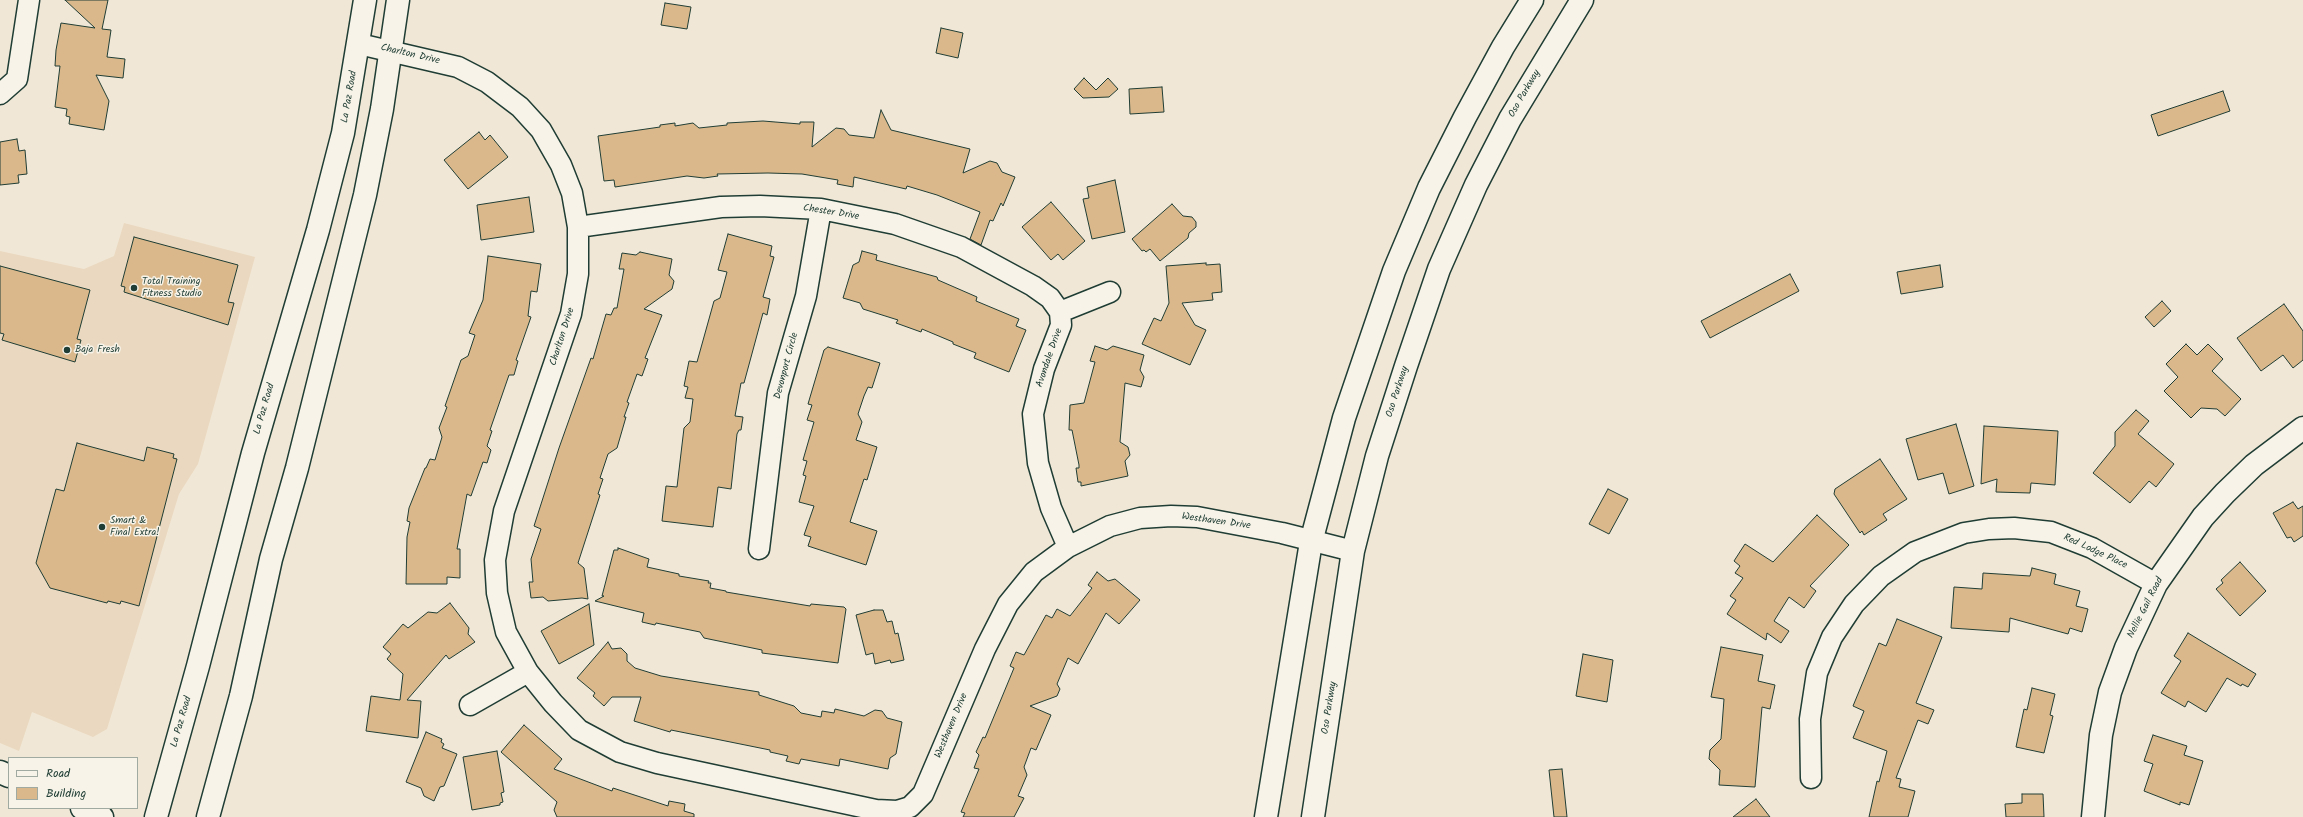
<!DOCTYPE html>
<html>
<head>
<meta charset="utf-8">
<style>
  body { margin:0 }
  #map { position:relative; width:2303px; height:817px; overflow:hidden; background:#f1e7d6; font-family:Kalam,sans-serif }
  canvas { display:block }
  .legend { position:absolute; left:8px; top:757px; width:130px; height:52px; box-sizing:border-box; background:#f7f3e8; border:1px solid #a1aaa0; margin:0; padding:5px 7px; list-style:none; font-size:12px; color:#1f3d34 }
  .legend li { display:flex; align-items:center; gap:8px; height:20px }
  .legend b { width:20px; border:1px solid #a1aaa0 }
</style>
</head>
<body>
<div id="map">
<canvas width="2303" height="817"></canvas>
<ul class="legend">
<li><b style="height:5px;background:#f7f3e8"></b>Road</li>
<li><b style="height:11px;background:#dab88c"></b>Building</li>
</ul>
</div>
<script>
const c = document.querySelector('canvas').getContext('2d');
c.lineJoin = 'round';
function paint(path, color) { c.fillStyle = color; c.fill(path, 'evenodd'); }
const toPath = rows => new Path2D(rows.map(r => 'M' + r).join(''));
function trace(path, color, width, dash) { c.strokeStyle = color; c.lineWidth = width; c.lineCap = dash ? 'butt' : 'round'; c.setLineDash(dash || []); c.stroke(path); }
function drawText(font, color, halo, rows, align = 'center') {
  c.font = font + ' Kalam,sans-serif'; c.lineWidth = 3; c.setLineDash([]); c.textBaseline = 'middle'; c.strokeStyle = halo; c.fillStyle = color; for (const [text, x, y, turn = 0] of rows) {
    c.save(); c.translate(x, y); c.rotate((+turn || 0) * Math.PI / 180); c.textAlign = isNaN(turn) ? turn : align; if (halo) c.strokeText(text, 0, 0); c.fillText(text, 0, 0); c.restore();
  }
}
paint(toPath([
  [124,223,255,257,198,464,179,494,107,729,93,737,32,712,19,751,0,743,0,251,84,269,114,256]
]), '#ead9c0');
const building = toPath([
  [65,0,108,0,102,29,111,30,107,57,125,59,123,78,96,75,109,101,104,130,69,124,70,117,66,116,67,109,55,107,60,66,55,66,56,50,61,23,95,28,65,0],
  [665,3,691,7,687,29,661,25,665,3],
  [941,28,963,33,958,58,936,53,941,28],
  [1084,78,1096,90,1108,78,1118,89,1109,97,1083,98,1074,89,1084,78],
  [1162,87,1164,112,1130,114,1129,89,1162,87],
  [2223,91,2230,111,2158,136,2151,115,2223,91],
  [881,110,891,130,970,149,963,173,990,161,997,163,1002,172,1015,177,1003,206,1001,203,993,221,990,220,981,245,970,239,980,212,937,195,907,186,906,189,854,177,853,187,837,184,838,180,802,174,768,173,717,174,718,176,704,178,687,176,615,187,614,180,604,181,598,136,660,127,660,125,675,123,675,126,693,123,699,128,727,125,727,123,763,121,800,124,800,122,814,122,812,147,836,128,844,129,849,135,874,138,881,110],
  [479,132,485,140,490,135,508,157,468,189,444,160,479,132],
  [17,139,19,151,25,150,27,174,18,175,19,183,0,185,0,142,17,139],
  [1115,180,1125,232,1092,239,1083,199,1089,198,1087,187,1115,180],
  [529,197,534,232,481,240,477,205,529,197],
  [1051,202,1085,241,1063,260,1058,254,1051,260,1022,227,1051,202],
  [1172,204,1183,216,1192,217,1196,222,1196,227,1189,233,1188,238,1160,261,1150,249,1146,252,1144,250,1142,251,1132,239,1172,204],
  [728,234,772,246,770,256,774,257,763,297,770,299,767,315,763,313,744,383,741,383,735,416,743,417,741,430,739,430,737,434,731,489,718,487,713,527,662,521,666,486,677,487,684,428,690,422,693,399,685,398,688,387,684,386,689,361,697,362,714,301,720,298,727,272,718,270,728,234],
  [134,237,238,265,228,302,234,303,228,325,124,292,125,287,121,286,134,237],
  [862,251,877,255,876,260,937,277,938,280,977,297,976,301,1019,319,1016,326,1026,330,1009,372,974,358,976,353,953,344,953,342,922,329,921,332,896,323,898,320,863,309,860,303,843,298,853,265,859,262,862,251],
  [640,252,672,259,669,275,674,281,672,289,644,309,662,315,645,358,648,359,642,376,637,374,627,402,629,403,624,417,626,417,617,448,608,454,600,478,603,479,598,494,600,495,578,563,584,568,588,599,582,598,548,601,543,597,531,598,529,582,533,582,531,559,541,529,534,526,559,448,591,358,593,359,606,314,611,315,614,308,617,308,624,269,619,269,622,253,636,255,640,252],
  [488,256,541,264,537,292,531,291,528,316,531,317,516,360,518,361,514,375,509,375,490,430,492,431,487,446,491,450,487,463,483,462,471,496,467,494,457,549,460,549,460,578,447,577,447,584,406,584,407,537,410,522,407,521,409,508,425,468,426,468,430,459,435,460,442,437,439,428,447,407,445,406,461,360,468,356,475,335,469,333,483,300,488,256],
  [1206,263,1206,265,1220,264,1222,292,1212,293,1213,300,1182,303,1195,325,1206,330,1190,365,1142,344,1154,318,1161,321,1169,303,1166,266,1206,263],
  [1940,265,1943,287,1901,294,1897,272,1940,265],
  [0,266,90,290,77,339,81,340,75,362,2,340,4,334,0,333,0,266],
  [1790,274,1799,291,1710,338,1701,321,1790,274],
  [2162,301,2171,311,2154,327,2145,317,2162,301],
  [2284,304,2303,331,2303,360,2293,368,2283,355,2261,371,2237,338,2284,304],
  [2186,344,2197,355,2208,344,2223,359,2212,371,2241,399,2225,416,2217,409,2201,408,2191,418,2164,391,2178,377,2166,364,2186,344],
  [1095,346,1107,350,1113,346,1144,355,1140,370,1144,377,1141,387,1125,383,1120,442,1128,447,1130,455,1125,461,1128,476,1081,486,1081,482,1078,482,1076,468,1079,468,1079,465,1072,430,1069,430,1070,405,1084,403,1095,362,1090,361,1095,346],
  [828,347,880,363,872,388,868,387,864,396,858,414,862,422,856,440,877,447,867,480,864,479,850,522,877,531,866,565,808,546,811,537,804,535,814,506,799,502,806,476,803,475,807,461,803,460,814,422,807,420,812,405,808,404,824,350,828,347],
  [2136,410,2149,421,2138,434,2174,464,2156,487,2149,481,2130,503,2093,473,2115,446,2115,432,2136,410],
  [1956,424,1974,486,1949,494,1943,473,1918,480,1906,439,1956,424],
  [1984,426,2058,431,2055,485,2031,483,2030,493,1996,492,1997,479,1981,484,1984,426],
  [77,443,144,461,147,447,174,454,173,458,177,459,139,606,121,601,120,604,108,601,107,603,50,588,36,563,56,489,64,491,77,443],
  [1880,459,1907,499,1883,514,1887,520,1864,535,1862,531,1860,533,1834,494,1835,489,1880,459],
  [1608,489,1628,499,1609,534,1589,524,1608,489],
  [2293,502,2298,509,2303,506,2303,536,2294,542,2291,537,2287,538,2273,513,2293,502],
  [1817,515,1849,545,1810,586,1816,591,1804,608,1789,597,1774,621,1789,631,1781,643,1767,633,1766,640,1727,614,1736,600,1730,596,1743,578,1735,573,1740,566,1734,561,1745,544,1773,562,1817,515],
  [618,548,649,559,647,567,679,574,679,576,709,581,708,583,711,583,710,588,726,591,726,592,810,606,811,604,844,607,846,609,838,663,762,653,762,650,704,638,700,632,656,623,655,625,642,622,644,613,595,601,604,596,602,596,614,550,618,550,618,548],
  [2240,562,2266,591,2240,616,2216,589,2223,583,2221,580,2240,562],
  [2032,568,2056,574,2054,584,2080,591,2076,606,2088,609,2082,632,2070,628,2068,634,2010,618,2009,632,1951,628,1954,587,1982,589,1983,573,2030,576,2032,568],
  [1097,572,1108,581,1115,579,1140,600,1119,624,1106,613,1078,664,1068,658,1057,684,1060,689,1057,696,1030,706,1051,715,1036,750,1031,748,1024,767,1027,775,1018,796,1024,798,1014,817,963,817,965,813,961,812,979,769,974,768,979,755,976,752,983,737,985,738,1014,668,1010,666,1016,652,1024,655,1046,615,1052,618,1057,609,1070,616,1092,588,1088,585,1097,572],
  [450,603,469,628,468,634,475,642,449,659,446,655,407,700,421,701,418,738,366,731,371,696,400,700,403,674,387,659,391,654,383,647,403,624,408,628,428,612,437,613,450,603],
  [589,604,594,645,559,664,541,631,589,604],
  [874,610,883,610,887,622,892,621,895,634,898,633,904,660,891,663,890,660,875,664,873,653,866,655,856,615,874,610],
  [1897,619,1942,637,1916,703,1934,710,1928,724,1918,720,1896,778,1901,779,1899,787,1915,791,1908,817,1869,817,1877,781,1879,782,1887,751,1853,738,1864,711,1853,706,1879,643,1886,646,1897,619],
  [2188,633,2256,674,2248,687,2242,684,2241,686,2227,678,2206,712,2188,701,2185,707,2161,693,2181,661,2174,656,2188,633],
  [608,642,612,649,621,648,627,654,627,661,635,668,661,676,759,692,759,695,794,706,801,713,821,717,822,711,834,713,835,709,864,716,875,710,882,711,887,718,902,722,896,754,890,758,888,769,840,759,839,766,801,759,799,764,786,761,788,756,770,752,770,750,671,730,670,732,634,721,641,697,612,697,604,706,593,696,595,693,577,678,608,642],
  [1721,647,1763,655,1758,681,1775,685,1770,709,1762,707,1755,787,1719,785,1720,770,1709,759,1710,750,1721,739,1724,699,1711,697,1721,647],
  [1583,654,1613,660,1607,702,1576,696,1583,654],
  [2032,688,2055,694,2050,715,2053,716,2044,753,2016,747,2024,709,2027,710,2032,688],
  [524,725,562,759,554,769,612,791,613,788,668,806,669,801,685,804,684,811,694,814,694,817,557,817,554,810,557,802,501,752,524,725],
  [426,732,442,739,441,742,444,744,442,748,457,754,444,786,440,787,434,801,424,796,421,788,406,782,426,732],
  [2153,735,2187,746,2184,755,2203,761,2189,805,2180,802,2180,805,2144,791,2153,764,2144,761,2153,735],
  [497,751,504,792,501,793,503,802,500,803,500,805,472,810,463,757,497,751],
  [1562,769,1567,817,1554,817,1549,770,1562,769],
  [2022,794,2043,794,2044,817,2006,817,2005,804,2022,803,2022,794],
  [1756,799,1770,817,1733,817,1756,799]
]);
paint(building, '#dab88c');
trace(building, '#1f3d34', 1);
const street = toPath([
  [359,44,458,67,487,82,520,107,541,130,561,165,572,193,578,227,578,274,571,314,504,511,495,560,497,593,506,632,528,672,553,703,579,730,620,752,657,763,876,810,897,811,910,807,923,794,985,649,1008,604,1034,572,1068,547,1110,526,1140,518,1171,516,1197,517,1282,533,1353,551],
  [0,94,17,79,29,0],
  [578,227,721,207,760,206,821,209,895,224,961,247,1033,286,1050,298,1060,312],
  [1068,547,1051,508,1038,463,1033,414,1044,369,1061,325,1060,312,1110,292],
  [759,549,778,393,806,296,821,209],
  [470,705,528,672],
  [1811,778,1810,719,1817,673,1832,637,1854,604,1881,576,1915,552,1964,533,1989,529,2014,528,2051,532,2092,548,2156,584]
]);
const secondary = toPath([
  [2093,817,2101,735,2110,692,2126,648,2156,584,2203,517,2225,493,2254,465,2303,428]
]);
const primary = toPath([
  [0,772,9,776],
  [82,808,102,817],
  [156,817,198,666,253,453,318,230,343,133,365,0],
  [208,817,241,696,271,559,297,468,365,195,382,109,398,0],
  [1266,817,1311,542,1344,418,1394,271,1429,188,1465,117,1503,47,1532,0],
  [1313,817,1353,551,1377,456,1406,366,1439,269,1476,185,1510,119,1582,0]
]);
trace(street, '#1f3d34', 23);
trace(secondary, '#1f3d34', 25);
trace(primary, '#1f3d34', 25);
trace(street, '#f7f3e8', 20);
trace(secondary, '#f7f3e8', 22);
trace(primary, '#f7f3e8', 22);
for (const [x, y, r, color] of [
  [134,288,4,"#1f3d34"],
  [67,350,4,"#1f3d34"],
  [102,527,4,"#1f3d34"]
]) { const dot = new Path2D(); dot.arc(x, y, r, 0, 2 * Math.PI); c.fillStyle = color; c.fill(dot); trace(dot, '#f7f3e8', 1.5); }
drawText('10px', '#1f3d34', '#f7f3e8', [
  ["Charlton Drive",410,55,13],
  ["Oso Parkway",1525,94,-60],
  ["La Paz Road",350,97,-80],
  ["Chester Drive",831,213,9],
  ["Charlton Drive",563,337,-72],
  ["Avondale Drive",1050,358,-71],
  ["Devonport Circle",787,366,-75],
  ["Oso Parkway",1398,392,-72],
  ["La Paz Road",265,409,-74],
  ["Westhaven Drive",1216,522,8],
  ["Red Lodge Place",2095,552,25],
  ["Nellie Gail Road",2146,608,-63],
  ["Oso Parkway",1330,708,-81],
  ["La Paz Road",182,722,-74],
  ["Westhaven Drive",952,726,-67]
]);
drawText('10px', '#1f3d34', '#f7f3e8', [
  ["Total Training",142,282],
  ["Fitness Studio",142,294],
  ["Baja Fresh",75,350],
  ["Smart &",110,521],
  ["Final Extra!",110,533]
], 'left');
</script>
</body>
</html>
